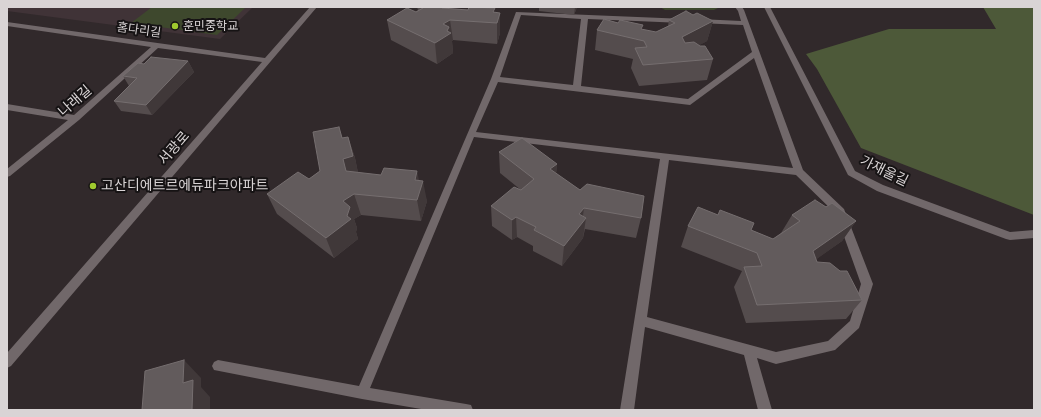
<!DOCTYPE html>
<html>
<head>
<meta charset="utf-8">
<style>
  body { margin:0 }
  #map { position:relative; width:1041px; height:417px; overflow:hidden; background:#31292b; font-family:"Playfair Display",serif }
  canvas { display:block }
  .frame { position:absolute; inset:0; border:8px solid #d9d4d5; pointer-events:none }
</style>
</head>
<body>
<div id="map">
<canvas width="1041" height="417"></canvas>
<div class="frame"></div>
</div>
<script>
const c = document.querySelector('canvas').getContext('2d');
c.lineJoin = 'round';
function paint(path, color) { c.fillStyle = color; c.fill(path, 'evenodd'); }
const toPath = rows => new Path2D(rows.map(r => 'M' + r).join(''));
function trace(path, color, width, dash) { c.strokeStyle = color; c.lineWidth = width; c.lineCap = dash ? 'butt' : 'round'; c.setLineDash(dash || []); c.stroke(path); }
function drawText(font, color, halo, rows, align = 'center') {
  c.font = font + ' "Playfair Display","Noto Sans KR",serif'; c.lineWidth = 4; c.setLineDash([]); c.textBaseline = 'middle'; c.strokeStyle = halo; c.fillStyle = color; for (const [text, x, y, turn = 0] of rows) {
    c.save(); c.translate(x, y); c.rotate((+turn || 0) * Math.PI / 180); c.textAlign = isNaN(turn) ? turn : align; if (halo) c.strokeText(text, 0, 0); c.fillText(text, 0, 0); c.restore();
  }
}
paint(toPath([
  [7,7,253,7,220,39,7,11]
]), '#403337');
paint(toPath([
  [152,7,246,7,217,35,131,23],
  [660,7,718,7,718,8,714,10,665,10]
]), '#3e482d');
paint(toPath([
  [983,7,1034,7,1034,215,861,148,817,69,806,54,889,29,996,29]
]), '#4d5939');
paint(toPath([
  [310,7,317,7,11,366,7,368,7,353,262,62,158,48,79,120,10,176,7,177,7,169,68,120,7,110,7,104,74,115,151,47,7,26,7,22,265,58,310,7],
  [735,7,742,7,744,10,803,170,844,209,873,284,859,328,835,350,776,364,757,358,772,410,758,410,744,355,645,327,634,410,620,410,660,159,474,137,370,388,466,404,471,405,473,410,427,410,362,399,214,370,212,366,214,362,218,360,359,386,491,79,516,12,686,19,687,21,683,23,588,19,581,86,688,99,752,52,743,25,699,23,695,21,699,19,741,21,738,11,735,7],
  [521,15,581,19,573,85,500,77,521,15],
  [754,58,793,168,476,132,498,82,690,105,754,58],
  [669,160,796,175,836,214,861,284,850,321,828,341,776,352,647,317,669,160],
  [764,7,770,7,855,171,883,185,1010,232,1034,230,1034,238,1010,240,1006,239,877,191,848,175,764,7]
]), '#71686a');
paint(toPath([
  [417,7,446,7,446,8,495,12,500,33,497,44,453,40,452,41,453,53,437,64,391,40,387,20,416,12,418,10],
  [539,7,577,7,574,15,539,11],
  [693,15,713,21,707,41,699,45,713,59,707,80,639,86,631,68,633,59,595,50,597,30,618,23,642,30,656,32,668,26,669,20],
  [188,61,194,72,152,115,121,111,114,101,129,86,123,76,144,64],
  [348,137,355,158,358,173,419,180,427,201,421,221,361,215,354,219,357,228,356,232,358,239,334,258,277,214,267,194,309,179,320,171],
  [499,152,557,164,556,174,580,190,641,218,636,238,585,229,583,238,562,266,533,251,533,246,517,237,512,240,492,226,491,206,521,190,500,173],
  [826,207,856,221,842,241,816,259,817,262,862,300,846,319,746,323,734,287,742,271,681,247,688,226,718,215,751,230,773,239,781,233,792,215]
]), '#544c4d');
paint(toPath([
  [575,7,577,7,574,15],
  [500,13,500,33,497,44,497,23],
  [450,20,453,40,452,41,453,53,437,64,435,43,443,24],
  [713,21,707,41,677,58,682,37],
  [188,61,194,72,152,115,146,105],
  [339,127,346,148,348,137,355,158,359,177,346,171,343,159],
  [557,164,555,185,550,169],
  [417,171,421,189,423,181,427,201,421,221,417,200,415,180],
  [354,194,361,215,354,219,357,228,356,232,358,239,334,258,326,238,347,216,343,201],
  [584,208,582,223,586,218,583,238,562,266,564,246,579,214],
  [516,217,517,237,512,240,512,220],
  [856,221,842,241,800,271,813,251],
  [184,360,201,378,201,387,210,397,210,410,192,410,183,383]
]), '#403839');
const building = toPath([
  [423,7,441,7,442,8,468,10,469,7,495,8,493,12,500,13,497,23,450,20,443,24,449,27,447,31,451,33,435,43,387,20,407,8,416,12,423,8,423,7],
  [686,11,693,15,697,13,713,21,682,37,685,43,694,42,700,46,705,46,713,59,643,65,635,48,647,47,644,41,597,30,604,19,618,23,620,20,643,25,641,29,656,32,675,23,669,20,686,11],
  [151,57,188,61,146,105,114,101,137,78,123,76,138,63,144,64,151,57],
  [339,127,342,138,348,137,353,156,343,159,346,171,381,175,384,168,417,171,415,180,423,181,417,200,354,194,343,201,350,207,347,216,351,219,326,238,267,194,298,172,309,179,320,171,313,132,339,127],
  [522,138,557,164,550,169,580,190,587,184,644,196,641,218,584,208,579,214,586,218,564,246,534,230,536,227,516,217,512,220,491,206,514,187,521,190,534,179,499,152,522,138],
  [815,200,826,207,832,203,856,221,813,251,817,262,830,263,840,271,847,271,862,300,757,305,744,267,762,266,757,253,688,226,698,207,718,215,720,210,754,223,751,230,773,239,800,221,792,215,815,200],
  [184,360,183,383,193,380,192,410,142,410,145,371,184,360]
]);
paint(building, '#625b5c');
trace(building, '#756e6f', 1);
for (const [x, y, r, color] of [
  [175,26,4,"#9fca2e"],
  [93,186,4,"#9fca2e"]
]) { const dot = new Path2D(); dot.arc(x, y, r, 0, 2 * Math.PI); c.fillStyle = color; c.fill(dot); trace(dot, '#161314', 1.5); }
drawText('12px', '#d9d4d5', '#161314', [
  ["훈민중학교",183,26]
], 'left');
drawText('12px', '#d9d4d5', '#161314', [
  ["홈다리길",139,30,8]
]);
drawText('14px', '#d9d4d5', '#161314', [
  ["나래길",75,101,-41],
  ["서광로",174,148,-49],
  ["가재울길",884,171,26]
]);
drawText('14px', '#d9d4d5', '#161314', [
  ["고산디에트르에듀파크아파트",101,186]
], 'left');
</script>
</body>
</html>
